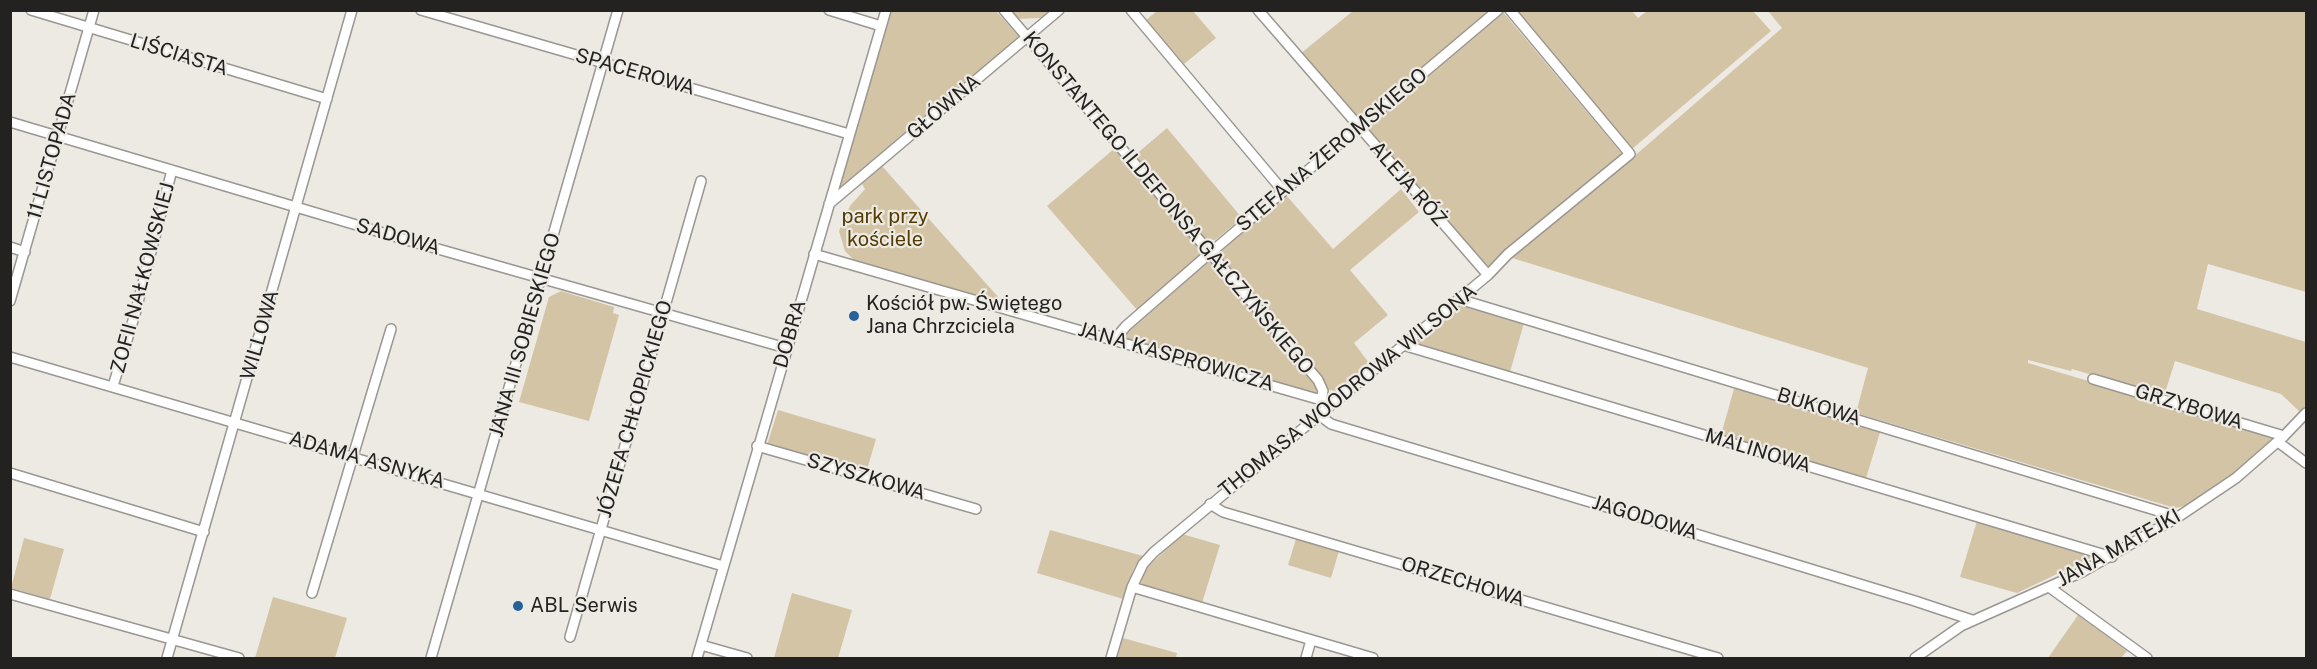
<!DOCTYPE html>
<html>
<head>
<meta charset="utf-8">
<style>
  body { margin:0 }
  #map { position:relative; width:2317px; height:669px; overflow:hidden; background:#edeae4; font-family:"Public Sans",sans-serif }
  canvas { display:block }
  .frame { position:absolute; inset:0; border:12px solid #232220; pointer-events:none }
</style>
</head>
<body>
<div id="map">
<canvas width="2317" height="669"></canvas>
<div class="frame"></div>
</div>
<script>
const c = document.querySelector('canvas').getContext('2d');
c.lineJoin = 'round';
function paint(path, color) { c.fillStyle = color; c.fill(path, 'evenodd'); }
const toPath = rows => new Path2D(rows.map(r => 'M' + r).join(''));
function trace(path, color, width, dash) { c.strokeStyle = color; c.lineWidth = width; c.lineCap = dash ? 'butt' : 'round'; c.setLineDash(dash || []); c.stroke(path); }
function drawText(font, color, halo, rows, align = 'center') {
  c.font = font + ' "Public Sans",sans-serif'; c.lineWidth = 4.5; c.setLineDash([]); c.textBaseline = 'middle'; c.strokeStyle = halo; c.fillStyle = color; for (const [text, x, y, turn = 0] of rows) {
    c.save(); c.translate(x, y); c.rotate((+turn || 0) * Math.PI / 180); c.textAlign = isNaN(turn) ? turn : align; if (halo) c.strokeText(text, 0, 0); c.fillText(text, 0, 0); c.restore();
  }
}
paint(toPath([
  [891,11,996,11,1019,37,841,187,838,186],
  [1009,11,1050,11,1041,18,1016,19],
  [1157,11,1193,11,1216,38,1184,64,1146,20],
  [1353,11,1491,11,1357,123,1300,54],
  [1516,11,1632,11,1638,18,1647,11,1753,11,1771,31,1632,149],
  [1768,11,2306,11,2306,292,2208,264,2197,309,2306,342,2306,405,2300,412,2281,394,2175,361,2164,396,2072,369,2071,371,2028,360,2028,363,2275,437,2228,478,2185,506,2175,508,1856,413,1868,368,1509,257,1631,159,1782,28],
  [1503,12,1623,155,1489,267,1366,130],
  [1167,128,1242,218,1215,240,1206,240,1134,156],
  [1115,148,1205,253,1138,311,1047,206],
  [882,166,999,298,997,302,855,261,845,251,839,231,850,206,865,189,862,184],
  [1401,189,1419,212,1350,270,1388,315,1354,343,1372,367,1342,392,1329,390,1219,259,1219,253,1286,195,1333,249],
  [1210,260,1318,387,1316,393,1121,338],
  [561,291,614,307,613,313,619,315,589,421,519,402,549,297],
  [1457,303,1524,323,1510,372,1412,342],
  [1735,385,1881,429,1866,478,1721,435],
  [778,410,876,439,866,473,767,445],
  [1977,521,2095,556,2017,593,1960,577],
  [1050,530,1143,556,1134,568,1123,599,1037,573],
  [1182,534,1220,545,1202,603,1142,586,1141,578,1144,571],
  [24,538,64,549,50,599,11,588],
  [1296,539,1339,551,1331,578,1288,565],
  [792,593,852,610,838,658,774,658],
  [273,597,347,618,335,658,255,658],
  [2078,615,2127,651,2121,658,2048,658],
  [1123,638,1177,653,1176,658,1117,658]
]), '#d3c4a6');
const minor = toPath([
  [31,10,327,99],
  [421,10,849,134],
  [829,10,881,26],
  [1004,10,1318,380,1323,391,1321,400],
  [1131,10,1283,191],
  [1258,10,1488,275],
  [10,122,417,243,786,348],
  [829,204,1059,10],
  [10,247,25,252],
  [814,254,1321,400,1328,407],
  [1459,299,2178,517],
  [10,301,94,10],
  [1115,339,1126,326,1210,253,1498,10],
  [1403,345,2112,557],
  [10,357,723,566],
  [2093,379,2284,436],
  [113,386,135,314,172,170],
  [1319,415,1331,424,1673,527,1915,601,1972,620],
  [2278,442,2306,463],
  [757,446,976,509],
  [10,473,204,532],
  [1210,504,1223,512,1718,658],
  [1132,587,1373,658],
  [2049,587,2147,658],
  [312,593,391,329],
  [10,594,239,658],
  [570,637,701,181],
  [701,645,747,658],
  [167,658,352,10],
  [431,658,618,10],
  [697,658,886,10],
  [1111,658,1132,587,1143,564,1154,552,1488,275,1508,254,1630,154,1510,10],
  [1306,658,1311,640],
  [1915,658,1961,626,2082,572,2178,517,2236,478,2284,436,2306,413]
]);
trace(minor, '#9a9792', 12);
trace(minor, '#fff', 9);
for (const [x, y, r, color] of [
  [854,316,6,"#266198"],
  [518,606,6,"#266198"]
]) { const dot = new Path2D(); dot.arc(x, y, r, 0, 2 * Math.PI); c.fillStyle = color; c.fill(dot); trace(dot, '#edeae4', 2); }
drawText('20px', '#232220', '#edeae4', [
  ["LIŚCIASTA",179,55,17],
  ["SPACEROWA",635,72,16],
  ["GŁÓWNA",944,107,-40],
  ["STEFANA ŻEROMSKIEGO",1332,150,-40],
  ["11 LISTOPADA",52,156,-74],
  ["ALEJA RÓŻ",1408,184,49],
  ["KONSTANTEGO ILDEFONSA GAŁCZYŃSKIEGO",1168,203,50],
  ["SADOWA",398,237,16],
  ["ZOFII NAŁKOWSKIEJ",143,278,-75],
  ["DOBRA",790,334,-74],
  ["WILLOWA",260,335,-74],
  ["JANA III SOBIESKIEGO",525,335,-74],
  ["JANA KASPROWICZA",1176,357,16],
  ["THOMASA WOODROWA WILSONA",1348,391,-39],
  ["BUKOWA",1819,407,17],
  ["GRZYBOWA",2189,407,17],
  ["JÓZEFA CHŁOPICKIEGO",635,409,-74],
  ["MALINOWA",1758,451,17],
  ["ADAMA ASNYKA",367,460,16],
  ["SZYSZKOWA",866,477,16],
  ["JAGODOWA",1645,518,17],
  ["JANA MATEJKI",2119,548,-29],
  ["ORZECHOWA",1463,582,17]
]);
drawText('20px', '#533c03', '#edeae4', [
  ["park przy",885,217],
  ["kościele",885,240]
]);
drawText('20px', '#232220', '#edeae4', [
  ["Kościół pw. Świętego",866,304],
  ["Jana Chrzciciela",866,327],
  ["ABL Serwis",530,606]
], 'left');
</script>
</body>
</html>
